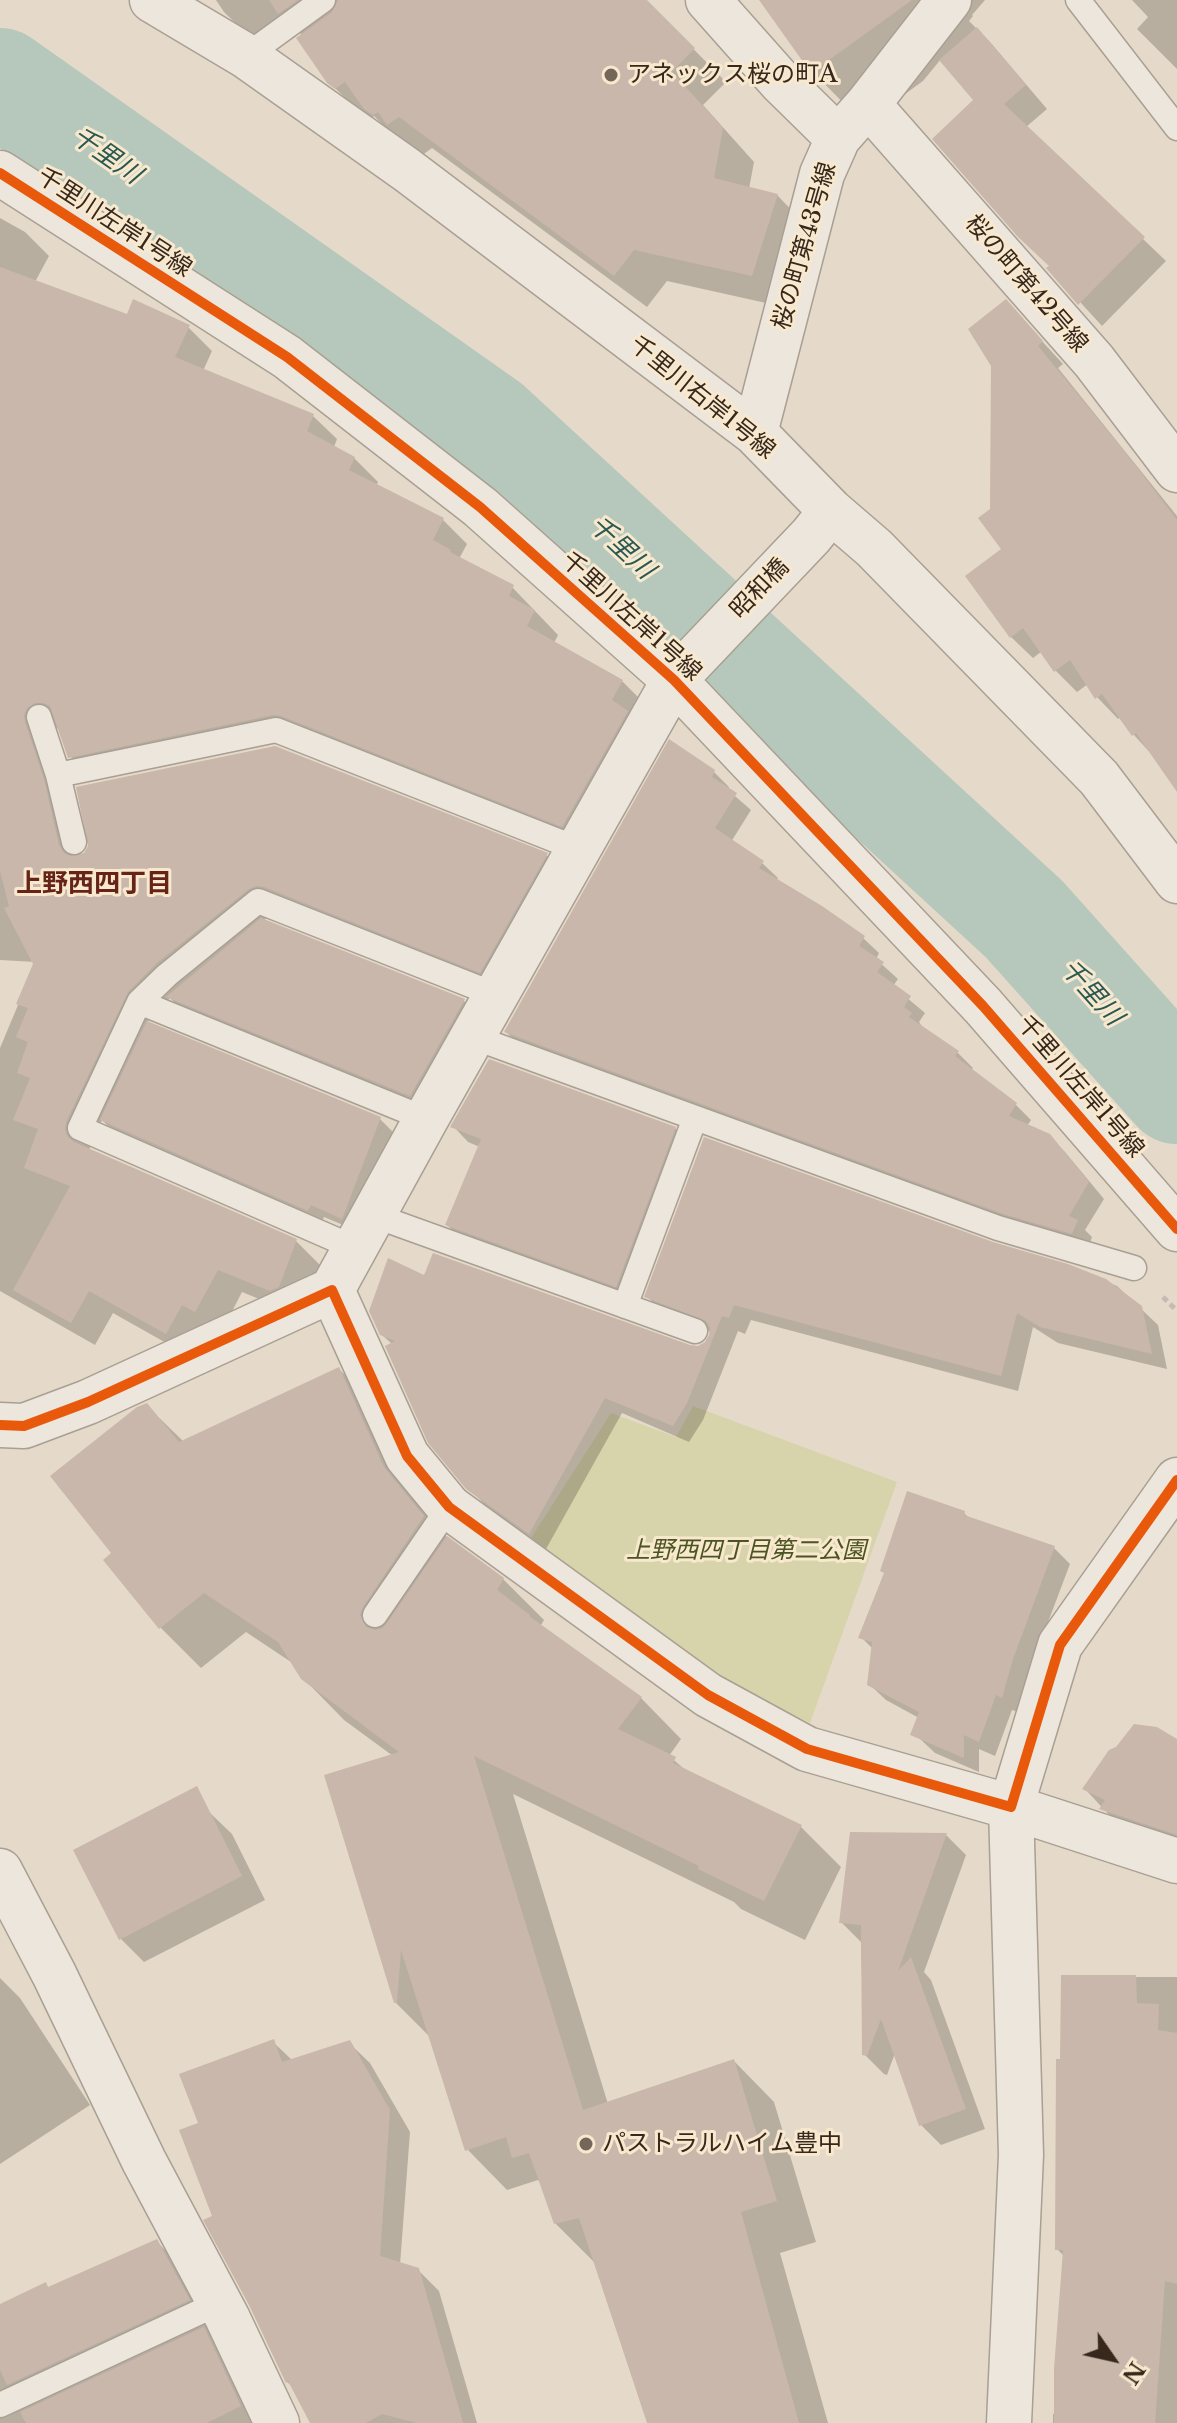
<!DOCTYPE html>
<html>
<head>
<meta charset="utf-8">
<style>
  body { margin:0 }
  #map { position:relative; width:1177px; height:2423px; overflow:hidden; background:#e5dac9; font-family:"Libre Baskerville",serif }
  canvas { display:block }
  .north { position:absolute; left:1073px; top:2319px; width:80px; height:80px; -webkit-text-stroke:6px #f7e8ce; paint-order:stroke; rotate:124deg; font-size:22px; font-weight:700; line-height:32px; text-align:center; color:#37271c }
  .north::after { content:''; display:block; margin:auto; width:28px; height:36px; background:#37271c; clip-path:polygon(50% 0,100% 100%,50% 72%,0 100%) }
</style>
</head>
<body>
<div id="map">
<canvas width="1177" height="2423"></canvas>
<div class="north">N</div>
</div>
<script>
const c = document.querySelector('canvas').getContext('2d');
c.lineJoin = 'round';
function paint(path, color) { c.fillStyle = color; c.fill(path, 'evenodd'); }
const toPath = rows => new Path2D(rows.map(r => 'M' + r).join(''));
function trace(path, color, width, dash) { c.strokeStyle = color; c.lineWidth = width; c.lineCap = dash ? 'butt' : 'round'; c.setLineDash(dash || []); c.stroke(path); }
function drawText(font, color, halo, rows, align = 'center') {
  c.font = font + ' "Libre Baskerville","Noto Sans JP",serif'; c.lineWidth = 6; c.setLineDash([]); c.textBaseline = 'middle'; c.strokeStyle = halo; c.fillStyle = color; for (const [text, x, y, turn = 0] of rows) {
    c.save(); c.translate(x, y); c.rotate((+turn || 0) * Math.PI / 180); c.textAlign = isNaN(turn) ? turn : align; if (halo) c.strokeText(text, 0, 0); c.fillText(text, 0, 0); c.restore();
  }
}
paint(toPath([
  [693,1406,897,1482,810,1723,724,1681,531,1538,611,1413,676,1437]
]), '#d7d3ab');
paint(toPath([
  [216,0,645,0,726,82,703,105,754,162,749,189,777,195,809,228,784,307,667,281,647,307,432,148,421,156,409,145,407,146,399,141,374,116,369,120,362,115,329,82,303,36,293,26,258,45,224,12],
  [761,0,985,0,972,15,973,16,969,21,990,42,1047,109,1026,127,1166,261,1102,326,1049,268,1051,267,976,100,941,59,923,81,864,124,813,72],
  [1132,0,1177,0,1177,69,1137,29,1148,17],
  [0,218,25,232,49,256,35,282,128,317,188,327,212,351,203,371,313,416,337,439,334,447,354,458,378,482,376,486,443,520,467,544,459,559,512,587,558,635,554,643,622,681,646,705,587,849,298,738,94,781,70,756,59,728,52,730,79,856,546,855,570,879,504,995,273,913,263,921,464,1001,477,1013,423,1108,181,1009,170,998,149,1019,147,1024,380,1119,393,1132,355,1230,324,1217,321,1223,115,1133,102,1120,89,1150,296,1241,320,1265,302,1311,296,1314,242,1292,220,1335,191,1357,113,1313,95,1345,0,1291,0,1048,36,962,0,960],
  [1006,302,1063,364,1058,368,1177,516,1177,782,1134,735,1121,717,1118,719,1097,697,1088,684,1077,692,1055,670,1042,651,1033,658,1011,637,1004,550,992,510],
  [714,772,729,787,728,790,751,810,731,842,762,863,778,878,776,880,863,938,879,953,876,959,898,979,893,986,925,1013,919,1022,925,1031,958,1053,973,1068,971,1070,1016,1105,1031,1120,1027,1126,1049,1136,1065,1152,1104,1199,1085,1230,1092,1237,1088,1248,522,1047,506,1032],
  [453,1126,675,1128,690,1144,632,1301,463,1240,447,1225,480,1147,468,1142],
  [992,1244,1067,1266,1117,1286,1158,1325,1167,1369,1058,1343,1033,1327,1018,1391,751,1320,745,1334,738,1331,703,1420,689,1442,622,1413,546,1549,485,1505,468,1487,392,1344,381,1334,425,1278,697,1348,705,1344,711,1332,663,1313,647,1296],
  [339,1369,380,1410,425,1510,450,1541,503,1579,544,1620,540,1627,641,1698,681,1739,669,1756,689,1773,801,1827,841,1867,805,1940,741,1909,734,1902,513,1794,608,2104,734,2061,774,2102,816,2242,780,2253,828,2423,649,2423,597,2265,555,2223,542,2185,538,2180,507,2190,467,2149,431,2038,395,2002,393,1756,344,1720,303,1678,294,1664,246,1632,201,1668,160,1627,114,1553,146,1405,184,1442],
  [964,1513,970,1519,1054,1548,1070,1564,1028,1675,1018,1712,1012,1710,995,1756,979,1749,979,1772,935,1753,918,1737,919,1718,886,1700,869,1684,874,1650,861,1637],
  [1177,1741,1177,1849,1125,1832,1085,1789],
  [208,1811,232,1834,265,1900,144,1962,120,1938],
  [946,1835,966,1855,924,1972,931,1980,985,2129,941,2145,921,2125,895,2053,887,2075,884,2074,864,2054,861,1942,841,1922],
  [1063,1977,1177,1977,1177,2423,1053,2423,1053,2414,1056,2413,1064,2256,1057,2249],
  [0,1978,20,1998,90,2105,0,2164],
  [273,2042,292,2060,349,2043,370,2063,410,2132,400,2265,418,2270,439,2291,477,2423,313,2423,294,2388,287,2382,214,2217,200,2124],
  [157,2242,196,2281,260,2423,0,2423,0,2306,45,2284,49,2288]
]), '#0003');
trace(toPath([
  [0,82,488,426,1024,919,1177,1090]
]), '#b6c8bc', 108);
paint(toPath([
  [269,0,298,0,278,14],
  [338,0,647,0,695,48,672,72,723,128,714,178,778,194,752,276,634,250,614,276,399,117,387,125,378,112,373,115,364,109,345,82,335,89,327,83,296,38,332,12],
  [759,0,912,0,811,73],
  [977,27,1026,85,1004,104,1145,237,1078,305,1046,268,1049,266,1018,237,932,139,973,100,939,60],
  [0,267,127,314,133,299,190,325,175,357,314,414,307,431,355,457,349,470,444,518,433,540,451,550,450,552,514,585,509,596,535,610,527,626,623,680,612,700,628,711,562,827,281,716,273,715,68,758,50,706,43,703,35,703,27,708,24,715,25,722,44,779,59,845,64,853,70,856,84,853,88,846,76,787,275,746,548,853,480,973,264,887,256,886,249,889,157,963,128,992,66,1122,65,1129,67,1136,74,1142,297,1239,279,1287,270,1291,218,1270,195,1312,182,1305,166,1334,89,1291,71,1323,13,1290,70,1186,24,1168,38,1129,13,1120,30,1078,17,1073,28,1042,16,1037,28,1008,16,1004,33,964,4,908,9,906,0,871],
  [1006,299,1043,341,1038,346,1126,453,1177,520,1177,792,1136,733,1132,736,1102,694,1095,699,1070,660,1054,672,1023,628,1010,638,965,576,1001,549,978,518,990,509,991,366,968,329],
  [669,739,715,770,712,777,737,793,715,828,764,861,759,868,822,906,865,936,859,946,884,962,877,972,911,996,904,1007,912,1013,909,1017,959,1051,955,1056,1017,1103,1009,1116,1050,1134,1089,1182,1069,1216,1078,1220,1072,1234,1003,1214,504,1032],
  [261,918,465,999,410,1096,166,997],
  [147,1021,381,1117,342,1219,311,1205,308,1211,100,1120],
  [489,1059,676,1127,616,1287,445,1225,481,1139,450,1127],
  [704,1137,993,1242,1068,1264,1106,1279,1142,1306,1152,1354,1040,1327,1017,1313,1001,1376,734,1305,729,1318,722,1316,687,1403,673,1426,605,1398,529,1534,466,1489,428,1443,385,1346,395,1341,380,1335,369,1311,388,1258,424,1275,433,1253,690,1345,698,1346,705,1342,709,1335,710,1328,706,1321,644,1297],
  [339,1367,384,1467,424,1516,363,1607,360,1615,366,1627,375,1630,382,1628,387,1623,447,1536,504,1578,497,1590,530,1615,529,1616,642,1697,618,1729,676,1757,673,1763,802,1825,764,1901,698,1869,699,1866,474,1756,583,2110,734,2059,777,2201,741,2212,799,2423,647,2423,579,2218,554,2224,529,2153,512,2158,506,2137,465,2151,401,1950,397,2003,394,2003,324,1775,399,1752,301,1679,278,1642,204,1593,159,1629,103,1560,111,1553,50,1476,137,1407,147,1403,179,1442],
  [907,1491,965,1511,964,1515,1055,1546,1013,1659,1002,1698,996,1695,979,1742,964,1735,964,1758,910,1735,919,1712,867,1685,872,1642,858,1638,884,1573,880,1571],
  [1134,1724,1157,1727,1177,1739,1177,1835,1099,1809,1105,1800,1082,1789,1109,1750,1116,1747],
  [197,1786,242,1876,119,1940,73,1850],
  [850,1832,947,1833,898,1971,911,1957,966,2109,919,2126,881,2019,867,2056,862,2055,861,1925,839,1923],
  [1061,1975,1136,1975,1137,2003,1159,2004,1158,2030,1177,2033,1177,2284,1165,2281,1155,2423,1054,2423,1054,2369,1063,2250,1055,2250,1056,2059,1060,2059],
  [274,2039,282,2062,350,2040,390,2110,380,2256,419,2268,463,2423,417,2423,382,2414,366,2423,310,2423,288,2381,286,2383,249,2305,203,2220,212,2216,179,2130,198,2123,179,2074],
  [157,2239,190,2300,7,2385,0,2370,0,2304,46,2282,48,2287],
  [204,2327,241,2406,207,2423,26,2423,20,2412]
]), '#c8b7aa');
const lane = toPath([
  [1078,0,1177,128],
  [246,56,323,0],
  [39,717,58,775,74,842],
  [58,775,276,730,578,849],
  [139,1002,426,1119],
  [473,1037,998,1228,1134,1268],
  [373,1215,695,1331],
  [355,1248,80,1128,139,1002,167,975,258,901,496,995],
  [625,1306,695,1118],
  [375,1615,449,1507],
  [0,2405,219,2303]
]);
const street = toPath([
  [152,0,246,56,407,170,755,433,831,511,874,548,1099,778,1177,881],
  [708,0,780,81,838,138],
  [868,104,1094,361,1177,470],
  [0,173,287,357,480,507,674,680,983,1006,1177,1229],
  [755,433,822,174,838,138,868,104,949,0],
  [332,1290,426,1119,674,680,811,536,831,511],
  [0,1425,24,1426,88,1402,332,1290,407,1456,449,1507,708,1695,807,1749,1011,1807,1060,1645,1177,1480],
  [0,1871,54,1974,144,2161,227,2317,277,2423],
  [1009,2423,1021,2155,1011,1807,1177,1861]
]);
trace(lane, '#a99f93', 27);
trace(street, '#a99f93', 47);
trace(toPath([
  [1163,1297,1177,1311]
]), '#c4bcb3', 5, [6, 4]);
trace(lane, '#ece6dc', 24);
trace(street, '#ece6dc', 44);
trace(toPath([
  [0,173,287,357,480,507,674,680,983,1006,1177,1229],
  [0,1425,24,1426,88,1402,332,1290,407,1456,449,1507,708,1695,807,1749,1011,1807,1060,1645,1177,1480]
]), '#e8590c', 10);
for (const [x, y, r, color] of [
  [611,75,8,"#746659"],
  [586,2144,8,"#746659"]
]) { const dot = new Path2D(); dot.arc(x, y, r, 0, 2 * Math.PI); c.fillStyle = color; c.fill(dot); trace(dot, '#f7e8ce', 3); }
drawText('24px', '#37271c', '#f7e8ce', [
  ["アネックス桜の町A",627,75],
  ["パストラルハイム豊中",602,2144]
], 'left');
drawText('24px', '#37271c', '#f7e8ce', [
  ["千里川左岸1号線",114,223,33],
  ["桜の町第43号線",805,246,-74],
  ["桜の町第42号線",1026,284,49],
  ["千里川右岸1号線",702,398,39],
  ["昭和橋",760,589,-46],
  ["千里川左岸1号線",631,617,42],
  ["千里川左岸1号線",1080,1087,49]
]);
drawText('italic 24px', '#4b5521', '#f7e8ce', [
  ["上野西四丁目第二公園",746,1551]
]);
drawText('italic 26px', '#2a5852', '#f7e8ce', [
  ["千里川",106,156,35],
  ["千里川",621,548,43],
  ["千里川",1091,993,48]
]);
drawText('bold 26px', '#662419', '#f7e8ce', [
  ["上野西四丁目",94,885]
]);
</script>
</body>
</html>
